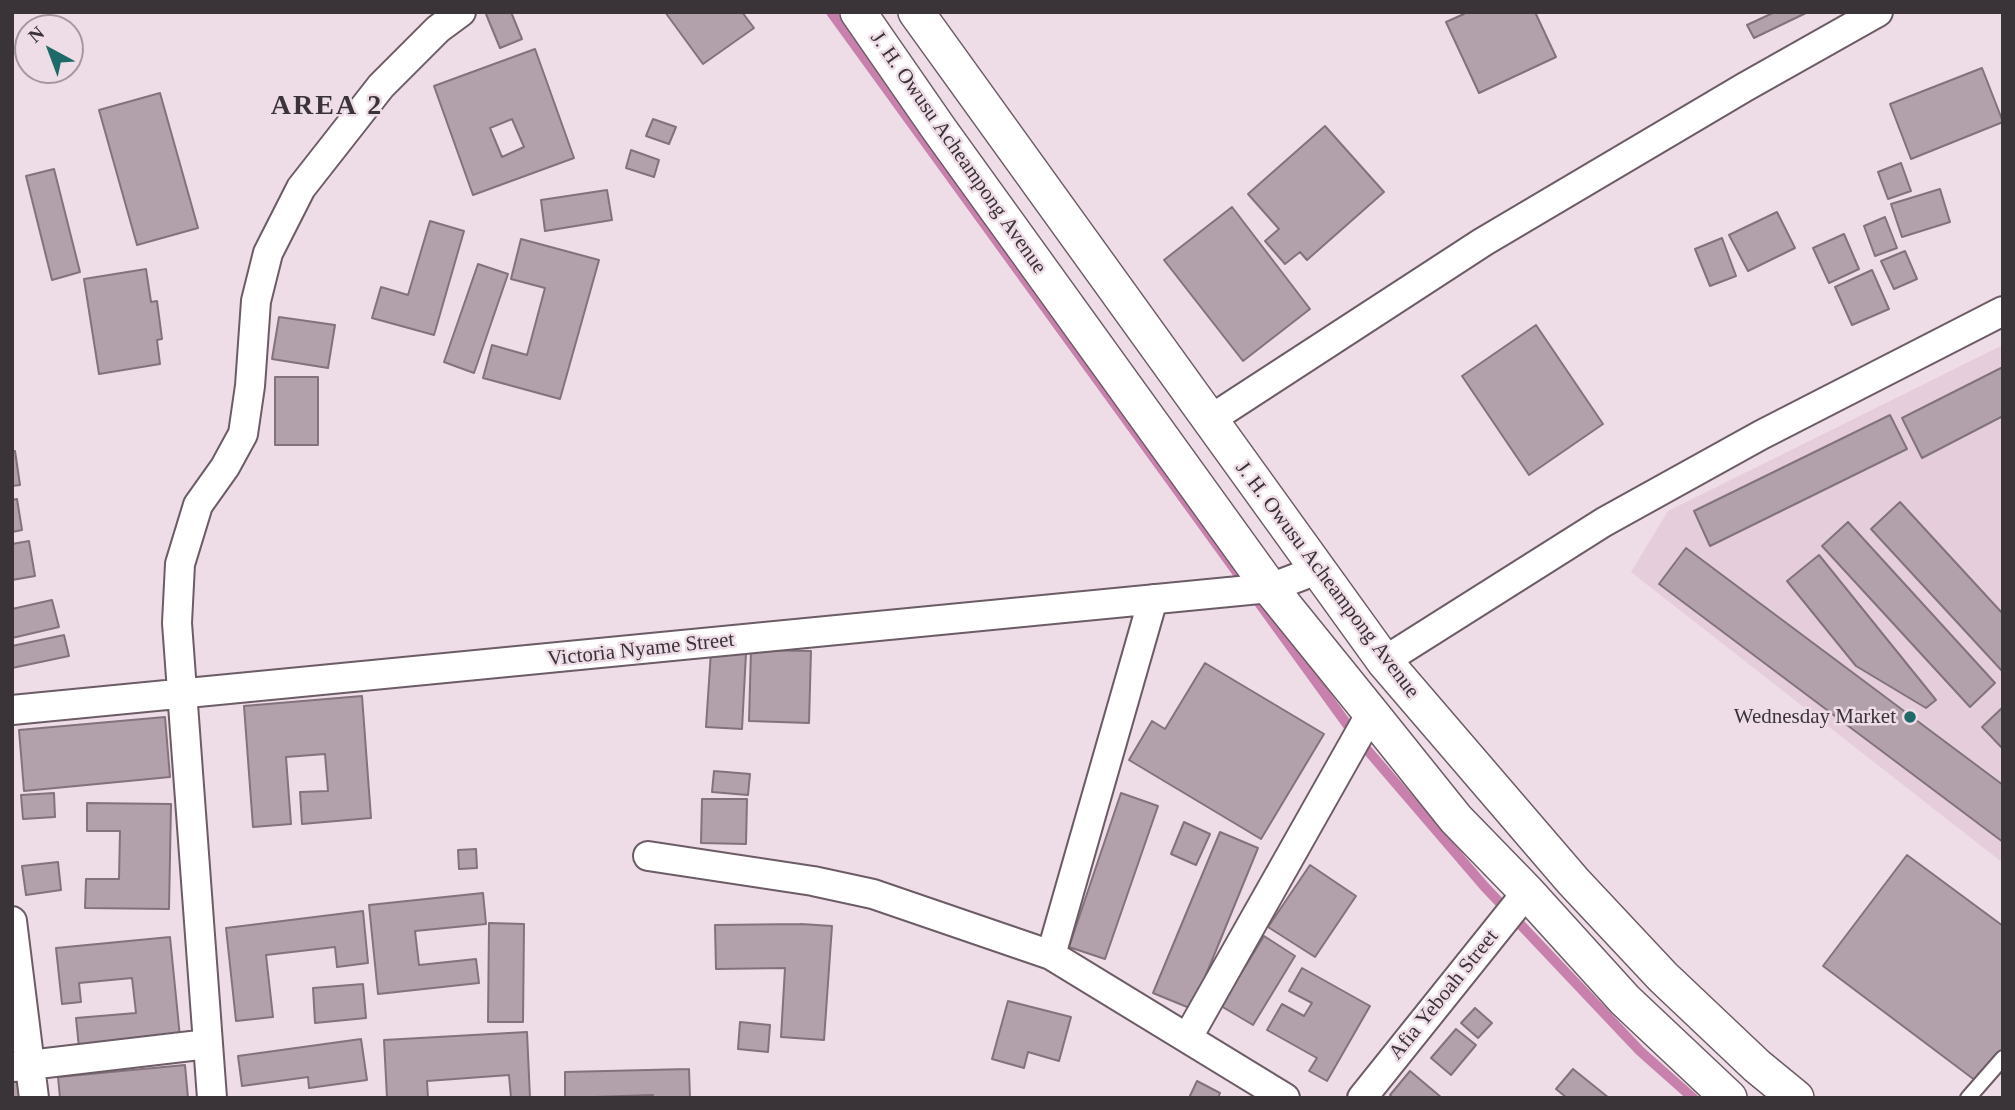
<!DOCTYPE html>
<html>
<head>
<meta charset="utf-8">
<style>
  body { margin:0 }
  #map { position:relative; width:2015px; height:1110px; overflow:hidden; background:#eedce6; font-family:"Times New Roman",serif }
  canvas { display:block }
  .frame { position:absolute; inset:0; border:14px solid #3a3337; pointer-events:none }
  .north { position:absolute; left:14px; top:14px; width:70px; height:70px; box-sizing:border-box; background:#eedce6; border:2px solid #a698a0; border-radius:50%; rotate:319deg; font-size:19px; font-weight:700; line-height:28px; text-align:center; color:#3a3337 }
  .north::after { content:''; display:block; margin:auto; width:24px; height:32px; background:#1d6a68; clip-path:polygon(50% 0,100% 100%,50% 72%,0 100%) }
</style>
</head>
<body>
<div id="map">
<canvas width="2015" height="1110"></canvas>
<div class="frame"></div>
<div class="north">N</div>
</div>
<script>
const c = document.querySelector('canvas').getContext('2d');
c.lineJoin = 'round';
function paint(path, color) { c.fillStyle = color; c.fill(path, 'evenodd'); }
const toPath = rows => new Path2D(rows.map(r => 'M' + r).join(''));
function trace(path, color, width, dash) { c.strokeStyle = color; c.lineWidth = width; c.lineCap = dash ? 'butt' : 'round'; c.setLineDash(dash || []); c.stroke(path); }
function drawText(font, color, halo, rows, align = 'center') {
  c.font = font + ' "Times New Roman",serif'; c.lineWidth = 5; c.setLineDash([]); c.textBaseline = 'middle'; c.strokeStyle = halo; c.fillStyle = color; for (const [text, x, y, turn = 0] of rows) {
    c.save(); c.translate(x, y); c.rotate((+turn || 0) * Math.PI / 180); c.textAlign = isNaN(turn) ? turn : align; if (halo) c.strokeText(text, 0, 0); c.fillText(text, 0, 0); c.restore();
  }
}
paint(toPath([
  [2003,345,2003,863,1631,572,1668,511]
]), '#e6cddb');
trace(toPath([
  [831,12,1357,738,1484,886,1640,1051,1693,1098]
]), '#c881ad', 10);
const building = toPath([
  [490,12,511,12,522,39,500,48,486,14,490,12],
  [665,12,742,12,754,28,703,64,665,12],
  [1463,12,1535,12,1556,57,1479,93,1446,22,1464,14,1463,12],
  [1775,12,1808,12,1754,38,1747,25,1775,12],
  [535,49,574,158,473,195,434,86,535,49],
  [512,119,524,147,502,157,490,128,512,119],
  [1982,68,2003,122,1911,159,1890,104,1982,68],
  [160,93,198,228,137,245,99,110,160,93],
  [653,119,676,127,669,144,646,136,653,119],
  [1325,126,1384,192,1307,260,1300,252,1285,264,1265,241,1279,229,1248,194,1325,126],
  [631,150,659,160,654,177,626,168,631,150],
  [1901,163,1911,191,1888,199,1878,172,1901,163],
  [54,169,80,272,52,280,26,176,54,169],
  [1940,189,1950,222,1902,237,1891,204,1940,189],
  [607,190,612,220,545,231,541,200,607,190],
  [1232,207,1310,309,1243,361,1164,260,1232,207],
  [1777,212,1795,248,1748,271,1729,235,1777,212],
  [1885,217,1897,248,1875,256,1864,226,1885,217],
  [430,221,464,231,434,335,372,318,381,287,408,295,430,221],
  [1844,234,1859,269,1829,283,1813,248,1844,234],
  [1722,238,1736,276,1710,286,1695,249,1722,238],
  [521,239,599,260,560,399,483,378,492,345,527,355,545,288,511,279,521,239],
  [1905,251,1917,279,1894,289,1881,261,1905,251],
  [478,264,508,274,474,373,444,362,478,264],
  [146,269,151,302,157,301,162,339,157,340,160,364,99,374,84,279,146,269],
  [1872,270,1889,309,1852,325,1835,287,1872,270],
  [279,317,335,325,328,368,272,359,279,317],
  [1536,325,1603,424,1529,475,1462,376,1536,325],
  [2003,367,2003,416,1922,458,1902,418,2003,367],
  [275,377,318,377,318,445,275,445,275,377],
  [1890,415,1907,449,1710,546,1694,511,1890,415],
  [15,451,20,485,12,486,12,452,15,451],
  [17,499,22,530,12,532,12,500,17,499],
  [1900,502,2003,614,2003,672,1871,529,1900,502],
  [1848,522,1995,683,1970,707,1822,546,1848,522],
  [29,541,35,576,12,580,12,544,29,541],
  [1686,548,2003,785,2003,842,1659,584,1686,548],
  [1819,555,1936,700,1926,708,1856,666,1787,581,1819,555],
  [52,600,59,627,12,638,12,609,52,600],
  [64,635,69,656,12,668,12,646,64,635],
  [751,650,811,651,809,723,749,721,751,650],
  [711,651,746,653,742,729,706,727,711,651],
  [1205,663,1324,734,1261,839,1129,760,1152,721,1165,729,1205,663],
  [362,696,371,818,302,824,300,792,328,791,325,754,286,757,291,824,253,827,244,706,362,696],
  [2003,707,2003,749,1982,727,2003,707],
  [165,717,170,777,24,791,19,730,165,717],
  [714,771,750,774,748,795,712,792,714,771],
  [54,793,55,817,23,819,21,795,54,793],
  [1121,793,1158,806,1105,959,1069,947,1121,793],
  [702,799,747,799,746,844,701,843,702,799],
  [87,803,171,804,169,909,85,908,86,879,119,879,120,831,87,831,87,803],
  [1184,822,1210,834,1196,865,1171,854,1184,822],
  [1220,832,1258,848,1192,1009,1153,993,1220,832],
  [476,849,477,868,459,869,458,850,476,849],
  [1907,855,2003,926,2003,1053,1980,1084,1823,966,1907,855],
  [58,862,61,890,26,895,22,866,58,862],
  [1310,865,1356,896,1315,957,1268,927,1310,865],
  [483,893,486,924,415,931,419,965,476,959,479,983,378,994,369,905,483,893],
  [363,911,368,963,337,967,335,947,266,955,273,1017,236,1021,226,928,363,911],
  [489,923,524,924,523,1022,488,1022,489,923],
  [801,924,832,926,824,1040,781,1037,785,968,716,969,715,925,801,924],
  [1264,936,1295,956,1253,1025,1221,1006,1264,936],
  [170,937,180,1037,79,1048,76,1018,136,1013,132,978,79,983,81,1002,62,1004,56,948,170,937],
  [1302,968,1370,1006,1327,1081,1309,1071,1317,1058,1267,1030,1282,1004,1304,1016,1312,1003,1289,991,1302,968],
  [363,984,366,1018,315,1023,313,988,363,984],
  [1008,1001,1071,1017,1059,1061,1028,1052,1024,1068,992,1059,1008,1001],
  [1475,1008,1492,1023,1478,1038,1461,1023,1475,1008],
  [740,1022,770,1025,768,1052,738,1049,740,1022],
  [1456,1029,1476,1045,1451,1075,1431,1058,1456,1029],
  [527,1032,530,1098,511,1098,509,1075,427,1081,428,1098,387,1098,384,1040,527,1032],
  [361,1039,367,1080,309,1088,308,1077,242,1086,238,1056,361,1039],
  [185,1065,188,1098,60,1098,58,1077,185,1065],
  [689,1069,690,1098,653,1098,653,1095,565,1098,565,1072,689,1069],
  [1573,1069,1609,1098,1567,1098,1556,1089,1573,1069],
  [1410,1071,1442,1098,1393,1098,1390,1095,1410,1071],
  [22,1081,23,1098,12,1098,12,1082,22,1081],
  [1197,1081,1220,1093,1218,1098,1189,1098,1197,1081]
]);
paint(building, '#b2a1ab');
trace(building, '#81727b', 2);
const service = toPath([
  [1968,1098,2003,1058]
]);
const minor = toPath([
  [1208,421,1483,242,1745,87,1878,12],
  [1153,599,1051,955,1285,1098],
  [1384,661,1604,522,1761,435,2003,311],
  [12,710,1270,588,1317,570],
  [648,856,813,881,873,894,1051,955],
  [12,921,34,1098],
  [1188,1037,1371,713],
  [12,1067,208,1044],
  [212,1098,177,623,180,564,198,505,225,467,243,434,250,386,256,301,268,253,301,188,381,86,438,29,461,12],
  [1362,1098,1527,892]
]);
const tertiary = toPath([
  [858,12,939,129,1270,588,1371,713,1456,819,1527,892,1625,1000,1729,1098],
  [916,12,1384,661,1573,881,1663,977,1757,1066,1796,1098]
]);
trace(service, '#6c5c65', 18);
trace(minor, '#6c5c65', 32);
trace(tertiary, '#6c5c65', 38);
trace(service, '#fff', 14);
trace(minor, '#fff', 28);
trace(tertiary, '#fff', 35);
for (const [x, y, r, color] of [
  [1910,717,7,"#1d6a68"]
]) { const dot = new Path2D(); dot.arc(x, y, r, 0, 2 * Math.PI); c.fillStyle = color; c.fill(dot); trace(dot, '#eedce6', 2.5); }
drawText('21px', '#3a3337', '#eedce6', [
  ["J. H. Owusu Acheampong Avenue",958,153,55],
  ["J. H. Owusu Acheampong Avenue",1327,580,53],
  ["Victoria Nyame Street",641,650,-6],
  ["Afia Yeboah Street",1444,995,-51]
]);
drawText('21px', '#3a3337', '#eedce6', [
  ["Wednesday Market",1896,717]
], 'right');
c.letterSpacing = '2px';
drawText('bold 28px', '#3a3337', '#eedce6', [
  ["AREA 2",327,107]
]);
c.letterSpacing = '0px';
</script>
</body>
</html>
